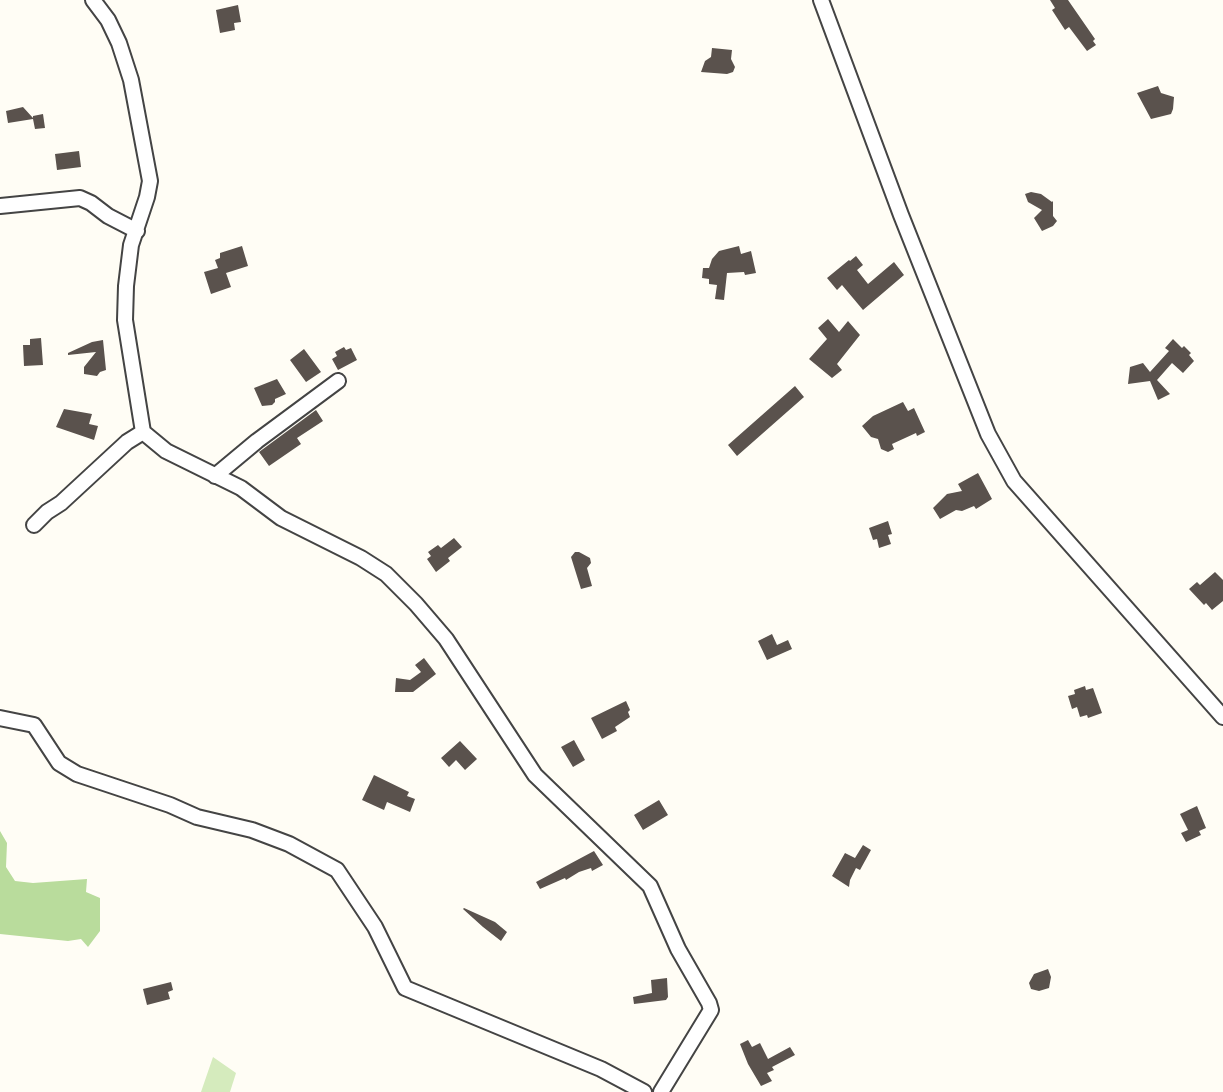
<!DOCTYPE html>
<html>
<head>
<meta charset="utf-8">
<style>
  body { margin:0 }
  canvas { display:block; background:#fffdf5 }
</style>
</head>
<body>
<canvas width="1223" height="1092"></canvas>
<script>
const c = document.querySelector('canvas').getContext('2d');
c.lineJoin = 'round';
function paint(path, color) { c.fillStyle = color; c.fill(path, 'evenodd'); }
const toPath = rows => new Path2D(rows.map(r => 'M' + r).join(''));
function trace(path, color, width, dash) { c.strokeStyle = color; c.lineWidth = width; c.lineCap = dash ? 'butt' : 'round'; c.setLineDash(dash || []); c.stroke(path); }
paint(toPath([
  [213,1057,236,1073,230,1092,201,1092]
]), '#d5ebbd');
paint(toPath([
  [0,831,7,843,6,867,15,881,33,883,87,879,86,892,100,898,100,931,88,947,81,939,68,941,0,934]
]), '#b9dc9c');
paint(toPath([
  [1050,0,1068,0,1095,39,1093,41,1096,45,1087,51,1069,27,1065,30,1052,10,1055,8],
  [238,5,241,22,234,23,235,30,220,33,216,10],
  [712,48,732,50,731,59,735,67,733,72,727,74,701,72,705,61,711,57],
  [1158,86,1161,93,1174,97,1173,109,1171,114,1151,119,1137,93],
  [23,107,33,118,33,116,43,114,45,128,35,129,33,119,8,123,6,111],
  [79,151,81,167,57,170,55,154],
  [1031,192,1041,194,1052,202,1053,201,1053,216,1057,221,1053,226,1042,231,1034,218,1042,210,1028,202,1025,194],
  [242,246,248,266,226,273,231,287,211,294,204,272,218,268,215,260,220,258,220,253],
  [739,246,741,254,751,251,756,273,745,275,744,272,727,273,724,300,715,299,717,285,709,284,709,279,702,278,703,268,709,268,712,259,719,251],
  [856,256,863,265,857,270,868,284,894,262,904,275,863,310,842,285,837,290,827,278,849,260,850,261],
  [828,319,839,332,848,321,860,335,837,364,842,370,832,378,809,359,827,339,818,328],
  [41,338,43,365,24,366,23,345,30,345,30,339],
  [1173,339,1182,348,1184,346,1191,353,1189,355,1194,361,1183,373,1172,363,1157,380,1170,394,1158,400,1150,381,1128,384,1130,367,1143,363,1150,372,1169,351,1165,348],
  [103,340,106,370,100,372,97,376,84,374,84,367,96,352,68,355,68,353,92,342],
  [344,347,346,350,351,348,357,360,338,370,332,359,337,356,335,352],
  [304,349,321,372,306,382,290,360],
  [277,379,286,394,275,399,275,402,272,405,262,406,254,388],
  [795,386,804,397,737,456,728,445],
  [903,402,908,411,914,408,925,432,917,436,916,433,892,444,894,449,888,452,881,449,878,439,871,437,862,426,873,416],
  [64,409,92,414,89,424,98,426,94,440,56,427],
  [316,410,323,421,297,438,301,444,269,466,259,452],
  [978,473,992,499,976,509,974,506,962,511,956,510,940,519,933,508,947,494,962,491,958,484],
  [888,521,892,534,888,535,891,544,879,548,877,539,873,540,869,528],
  [454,538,462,547,448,558,450,561,436,572,427,559,431,556,428,552,438,545,441,548],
  [575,552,579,552,590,558,591,563,587,568,592,586,581,589,571,557],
  [1215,572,1223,580,1223,601,1212,610,1206,603,1204,605,1189,589,1197,582,1200,585],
  [772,634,777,645,788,640,792,649,767,660,758,641],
  [424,658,436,674,413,692,395,692,396,678,410,680,421,672,415,665],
  [1085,686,1086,690,1093,688,1102,713,1088,718,1087,715,1080,717,1077,707,1072,709,1068,696,1075,694,1074,690],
  [626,701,630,710,628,712,630,717,615,727,617,731,602,739,591,718],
  [574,740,585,760,573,767,561,747],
  [460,741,477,759,465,770,456,760,449,767,441,758],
  [374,775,409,792,407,796,415,799,410,812,387,802,384,810,362,800],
  [659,800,668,815,643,830,634,815],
  [1197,806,1206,828,1199,831,1201,835,1186,842,1181,833,1188,830,1180,814],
  [863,845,871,850,860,870,856,868,850,880,849,887,832,876,845,853,855,858],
  [594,851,603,865,592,871,591,868,579,872,566,880,565,878,540,889,536,882],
  [464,908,495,922,507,932,501,941,483,927,463,909],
  [1048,969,1051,977,1049,988,1039,991,1031,989,1029,983,1034,974],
  [667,978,668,997,666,1000,634,1004,633,997,652,993,651,980],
  [171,982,173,990,168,992,170,999,147,1005,143,989],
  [748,1040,752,1047,760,1043,768,1059,790,1047,795,1055,772,1067,774,1070,767,1073,772,1081,761,1086,748,1064,740,1044]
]), '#5a524d');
const minor = toPath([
  [93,0,108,20,119,43,131,80,150,181,147,197,131,245,126,286,125,320,143,432,166,451,241,488,281,518,361,558,386,574,416,604,446,639,535,775,650,886,678,949,709,1003,711,1010,661,1092],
  [821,0,901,215,988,434,1014,481,1223,717],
  [0,206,80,198,91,203,108,216,137,231],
  [215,476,257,441,338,381],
  [34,525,47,512,61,503,127,442,143,432],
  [0,718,34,725,59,763,77,774,170,805,197,817,252,830,289,844,337,870,375,927,405,988,601,1069,644,1092]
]);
trace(minor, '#444', 18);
trace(minor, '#fff', 14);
</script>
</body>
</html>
